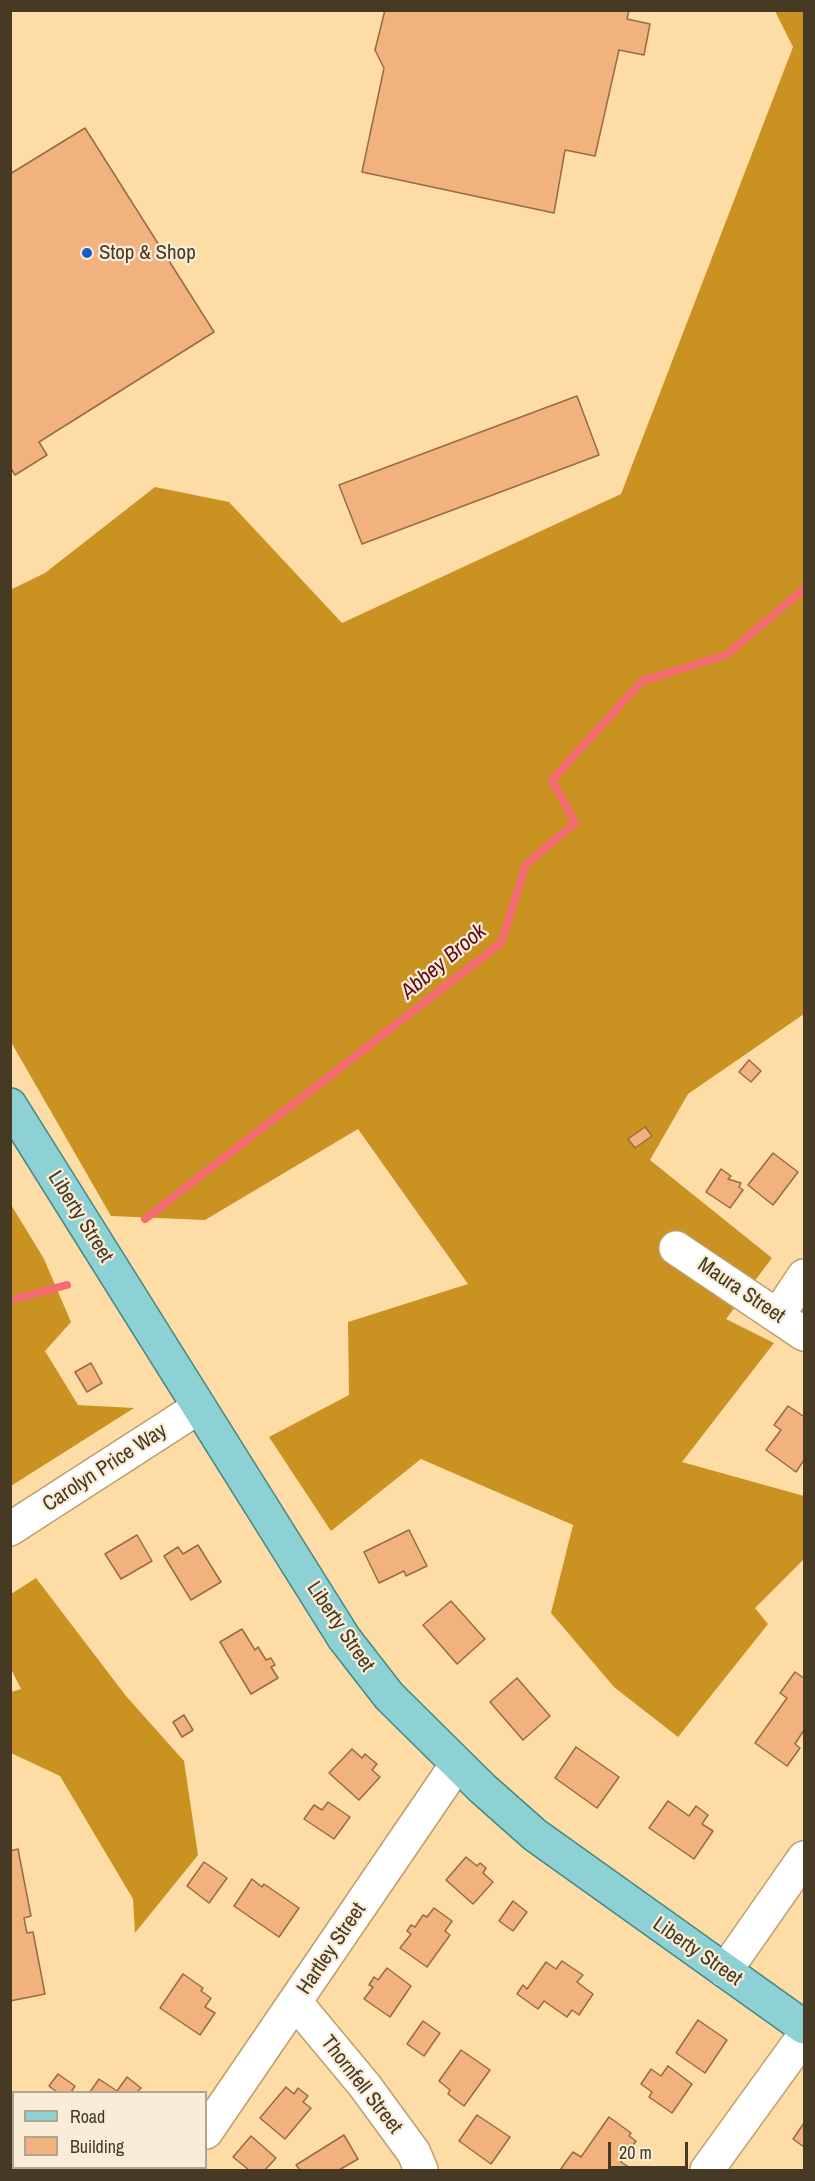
<!DOCTYPE html>
<html>
<head>
<meta charset="utf-8">
<style>
  body { margin:0 }
  #map { position:relative; width:815px; height:2181px; overflow:hidden; background:#fedca6; font-family:"Archivo Narrow",sans-serif }
  canvas { display:block }
  .frame { position:absolute; inset:0; border:12px solid #473a24; pointer-events:none }
  .legend { position:absolute; left:12px; top:2091px; width:195px; height:78px; box-sizing:border-box; background:#faedd7; border:2px solid #b2a58f; margin:0; padding:8px 10px; list-style:none; font-size:18px; color:#473a24 }
  .legend li { display:flex; align-items:center; gap:12px; height:30px }
  .legend b { width:30px; border:2px solid #b2a58f }
  .scale { position:absolute; left:608px; top:2142px; width:80px; height:27px; box-sizing:border-box; border:3px solid #473a24; border-top:0; padding-left:8px; font-size:18px; line-height:21px; white-space:nowrap; color:#473a24; -webkit-text-stroke:4px #faedd7; paint-order:stroke }
</style>
</head>
<body>
<div id="map">
<canvas width="815" height="2181"></canvas>
<div class="frame"></div>
<ul class="legend">
<li><b style="height:8px;background:#8ed1d4"></b>Road</li>
<li><b style="height:16px;background:#f2b27e"></b>Building</li>
</ul>
<div class="scale">20 m</div>
</div>
<script>
const c = document.querySelector('canvas').getContext('2d');
c.lineJoin = 'round';
function paint(path, color) { c.fillStyle = color; c.fill(path, 'evenodd'); }
const toPath = rows => new Path2D(rows.map(r => 'M' + r).join(''));
function trace(path, color, width, dash) { c.strokeStyle = color; c.lineWidth = width; c.lineCap = dash ? 'butt' : 'round'; c.setLineDash(dash || []); c.stroke(path); }
function drawText(font, color, halo, rows, align = 'center') {
  c.font = font + ' "Archivo Narrow",sans-serif'; c.lineWidth = 4.5; c.setLineDash([]); c.textBaseline = 'middle'; c.strokeStyle = halo; c.fillStyle = color; for (const [text, x, y, turn = 0] of rows) {
    c.save(); c.translate(x, y); c.rotate((+turn || 0) * Math.PI / 180); c.textAlign = isNaN(turn) ? turn : align; if (halo) c.strokeText(text, 0, 0); c.fillText(text, 0, 0); c.restore();
  }
}
paint(toPath([
  [775,11,804,11,804,1014,688,1094,650,1160,772,1258,726,1319,774,1343,682,1462,804,1496,804,1559,755,1608,768,1624,678,1737,614,1687,551,1613,573,1525,421,1459,331,1531,269,1437,349,1395,348,1322,468,1284,358,1129,205,1220,111,1216,11,1042,10,590,45,573,155,487,229,502,342,623,621,494,793,47],
  [10,1203,44,1259,71,1322,45,1351,78,1405,134,1408,11,1486],
  [36,1578,126,1696,184,1761,198,1855,135,1933,133,1899,60,1776,11,1753,11,1692,21,1689,11,1669,11,1594]
]), '#c99221');
trace(toPath([
  [145,1219,501,943,526,864,575,823,552,780,642,681,726,655,804,589],
  [10,1300,67,1285]
]), '#f66c73', 8);
const building = toPath([
  [385,10,629,10,627,19,650,24,644,55,619,50,595,156,565,150,554,213,362,172,384,68,375,50,385,10],
  [85,128,214,332,39,442,47,455,15,475,10,467,10,174,85,128],
  [577,396,599,455,362,544,339,485,577,396],
  [749,1060,761,1071,751,1082,739,1072,749,1060],
  [645,1127,652,1136,635,1148,628,1139,645,1127],
  [773,1153,798,1172,773,1205,748,1185,773,1153],
  [721,1169,731,1176,728,1179,741,1183,739,1187,743,1190,730,1208,706,1192,721,1169],
  [91,1363,102,1383,87,1392,75,1372,91,1363],
  [788,1406,803,1416,804,1414,804,1460,796,1472,766,1450,781,1430,774,1425,788,1406],
  [409,1530,427,1566,406,1576,404,1571,379,1583,364,1552,409,1530],
  [137,1535,152,1561,121,1579,105,1554,137,1535],
  [198,1545,221,1582,191,1600,164,1556,178,1547,183,1554,198,1545],
  [451,1601,485,1639,457,1664,423,1625,451,1601],
  [242,1629,255,1650,258,1647,266,1660,271,1658,275,1665,271,1667,278,1678,251,1694,220,1642,242,1629],
  [795,1672,804,1678,804,1730,795,1744,800,1748,787,1766,755,1743,787,1698,780,1693,795,1672],
  [517,1678,550,1716,523,1740,490,1702,517,1678],
  [184,1715,193,1730,182,1737,173,1722,184,1715],
  [576,1747,619,1777,597,1808,555,1778,576,1747],
  [352,1749,362,1758,365,1754,377,1764,372,1770,380,1777,359,1800,329,1773,352,1749],
  [668,1801,689,1816,696,1806,708,1815,702,1824,713,1831,694,1859,649,1828,668,1801],
  [328,1802,350,1817,334,1839,304,1819,314,1805,322,1810,328,1802],
  [18,1849,31,1916,24,1918,27,1933,33,1932,45,1994,10,2001,10,1851,18,1849],
  [466,1857,477,1866,480,1863,486,1868,483,1873,493,1882,473,1904,446,1880,466,1857],
  [204,1862,227,1878,209,1903,187,1886,204,1862],
  [252,1879,262,1887,264,1884,299,1908,279,1937,234,1906,252,1879],
  [513,1901,527,1912,513,1931,499,1921,513,1901],
  [434,1908,452,1921,445,1931,450,1935,427,1967,400,1948,411,1934,407,1931,411,1925,415,1927,423,1915,427,1917,434,1908],
  [562,1961,583,1975,577,1982,593,1994,579,2015,572,2010,567,2017,544,2001,538,2009,517,1994,523,1985,527,1989,546,1962,556,1969,562,1961],
  [387,1968,411,1986,390,2017,364,1999,373,1987,369,1985,374,1977,378,1980,387,1968],
  [183,1974,203,1988,201,1991,211,1998,205,2007,215,2013,200,2035,160,2008,183,1974],
  [698,2020,727,2040,705,2073,676,2053,698,2020],
  [423,2021,440,2033,424,2056,407,2044,423,2021],
  [461,2050,490,2070,464,2106,448,2094,450,2090,439,2081,461,2050],
  [668,2066,692,2084,672,2113,649,2097,652,2092,641,2084,651,2069,661,2076,668,2066],
  [58,2074,75,2086,71,2092,57,2092,49,2086,58,2074],
  [127,2077,141,2088,137,2092,90,2092,99,2079,117,2091,127,2077],
  [286,2087,294,2094,298,2088,308,2096,303,2102,311,2108,285,2139,260,2118,286,2087],
  [477,2115,510,2137,491,2164,459,2141,477,2115],
  [609,2117,631,2133,629,2136,636,2141,621,2162,627,2166,623,2170,560,2170,573,2152,581,2157,609,2117],
  [804,2123,804,2147,793,2139,804,2123],
  [344,2135,358,2159,339,2170,300,2170,296,2165,344,2135],
  [251,2136,276,2158,265,2170,249,2170,233,2157,251,2136]
]);
paint(building, '#f2b27e');
trace(building, '#986a45', 1.5);
const minor = toPath([
  [676,1248,804,1334],
  [778,1315,804,1276],
  [10,1529,199,1407],
  [725,1971,804,1858],
  [296,2003,365,2086,414,2153,421,2170],
  [206,2132,457,1764],
  [181,2170,183,2168],
  [707,2170,804,2036]
]);
const major = toPath([
  [10,1105,344,1638,389,1696,482,1788,535,1835,804,2027]
]);
trace(minor, '#be9e6a', 36);
trace(major, '#448884', 36);
trace(minor, '#fff', 33);
trace(major, '#8ed1d4', 33);
for (const [x, y, r, color] of [
  [87,253,6,"#135bc5"]
]) { const dot = new Path2D(); dot.arc(x, y, r, 0, 2 * Math.PI); c.fillStyle = color; c.fill(dot); trace(dot, '#faedd7', 2); }
drawText('21px', '#473a24', '#faedd7', [
  ["Stop & Shop",99,253]
], 'left');
drawText('21px', '#473a24', '#faedd7', [
  ["Liberty Street",80,1217,58],
  ["Maura Street",741,1291,34],
  ["Carolyn Price Way",105,1468,-33],
  ["Liberty Street",340,1627,56],
  ["Hartley Street",332,1949,-56],
  ["Liberty Street",697,1952,35],
  ["Thornfell Street",361,2085,52]
]);
drawText('italic 22px', '#630a19', '#faedd7', [
  ["Abbey Brook",444,962,-40]
]);
</script>
</body>
</html>
